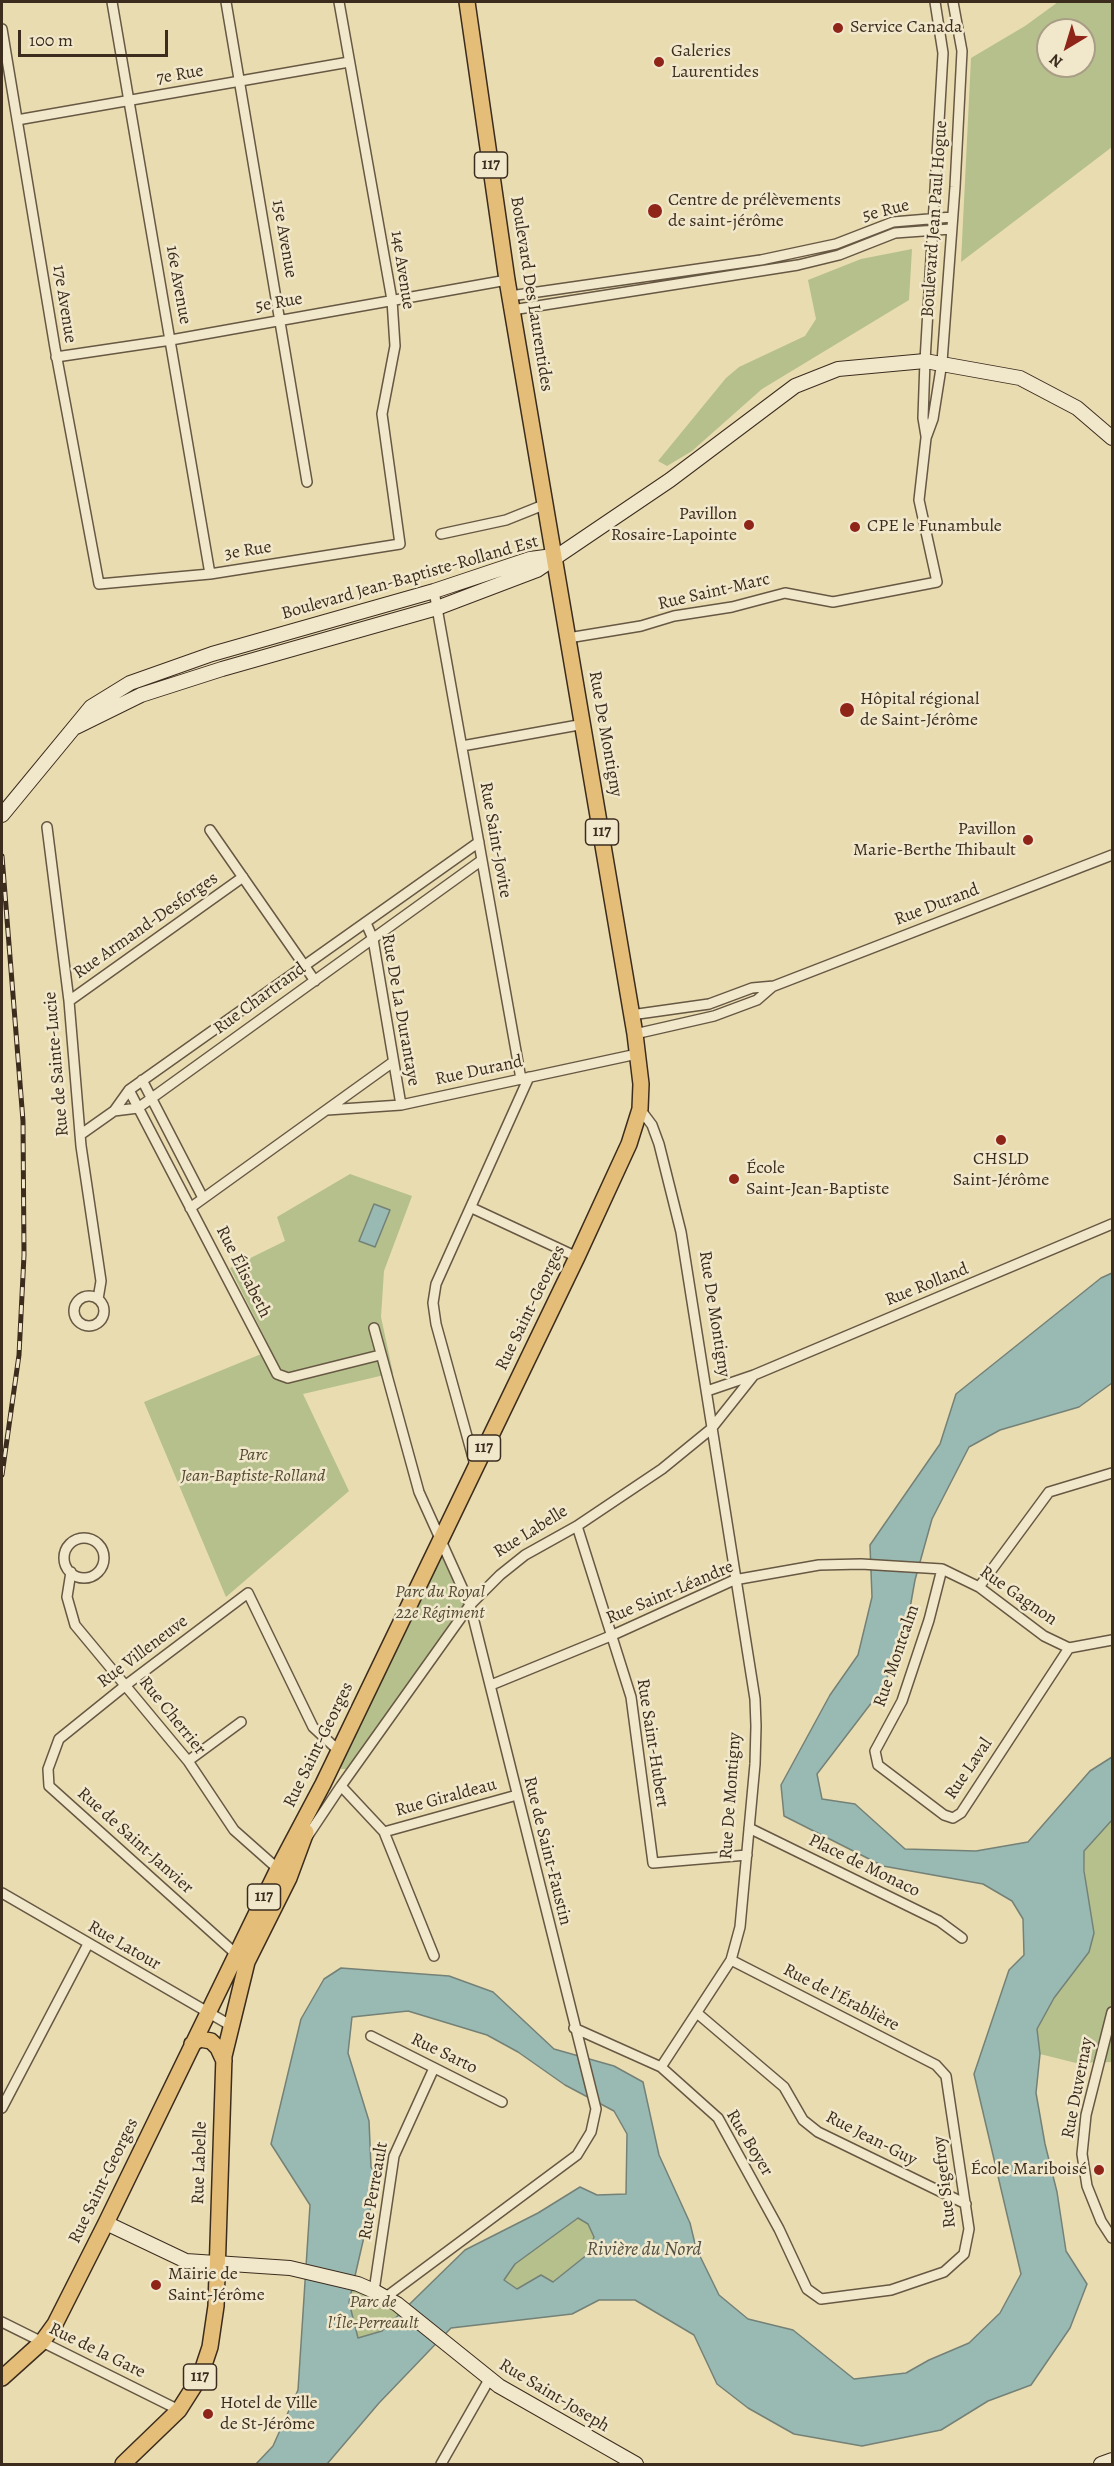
<!DOCTYPE html>
<html>
<head>
<meta charset="utf-8">
<style>
  body { margin:0 }
  #map { position:relative; width:1114px; height:2466px; overflow:hidden; background:#e9dcb1; font-family:Alegreya,serif }
  canvas { display:block }
  .frame { position:absolute; inset:0; border:3px solid #3c2c1e; pointer-events:none }
  .north { position:absolute; left:1036px; top:18px; width:60px; height:60px; box-sizing:border-box; background:#f1e8cc; border:2px solid #a99d86; border-radius:50%; rotate:218deg; font-size:16px; font-weight:700; line-height:24px; text-align:center; color:#3c2c1e }
  .north::after { content:''; display:block; margin:auto; width:21px; height:27px; background:#8f2418; clip-path:polygon(50% 0,100% 100%,50% 72%,0 100%) }
  .scale { position:absolute; left:18px; top:30px; width:150px; height:27px; box-sizing:border-box; border:3px solid #3c2c1e; border-top:0; padding-left:8px; font-size:18px; line-height:21px; white-space:nowrap; color:#3c2c1e; -webkit-text-stroke:4px #f1e8cc; paint-order:stroke }
</style>
</head>
<body>
<div id="map">
<canvas width="1114" height="2466"></canvas>
<div class="frame"></div>
<div class="north">N</div>
<div class="scale">100 m</div>
</div>
<script>
const c = document.querySelector('canvas').getContext('2d');
c.lineJoin = 'round';
function paint(path, color) { c.fillStyle = color; c.fill(path, 'evenodd'); }
const toPath = rows => new Path2D(rows.map(r => 'M' + r).join(''));
function trace(path, color, width, dash) { c.strokeStyle = color; c.lineWidth = width; c.lineCap = dash ? 'butt' : 'round'; c.setLineDash(dash || []); c.stroke(path); }
function drawText(font, color, halo, rows, align = 'center') {
  c.font = font + ' Alegreya,serif'; c.lineWidth = 5; c.setLineDash([]); c.textBaseline = 'middle'; c.strokeStyle = halo; c.fillStyle = color; for (const [text, x, y, turn = 0] of rows) {
    c.save(); c.translate(x, y); c.rotate((+turn || 0) * Math.PI / 180); c.textAlign = isNaN(turn) ? turn : align; if (halo) c.strokeText(text, 0, 0); c.fillText(text, 0, 0); c.restore();
  }
}
paint(toPath([
  [1058,2,1112,2,1112,147,961,262,971,58,1025,26],
  [1048,30,1084,30,1084,66,1048,66],
  [912,249,909,300,762,389,692,451,667,466,658,461,726,378,739,367,805,336,816,319,808,280,861,259],
  [350,1174,412,1196,384,1271,381,1317,393,1373,303,1394,349,1491,226,1597,144,1402,271,1350,230,1268,285,1241,277,1217],
  [441,1540,470,1605,346,1769,341,1769,339,1763],
  [1112,1820,1112,2062,1076,2063,1040,2054,1037,2029,1054,1998,1089,1952,1084,1851],
  [578,2218,588,2224,594,2237,588,2254,553,2282,541,2275,517,2289,504,2280,515,2264],
  [351,2287,401,2312,382,2331,358,2338,349,2302]
]), '#b5c08d');
const water = toPath([
  [374,1204,390,1210,375,1247,359,1241,374,1204],
  [1112,1273,1112,1383,1079,1407,1000,1430,969,1447,932,1519,915,1580,905,1636,882,1689,817,1774,822,1799,855,1804,905,1849,976,1851,1028,1842,1090,1771,1112,1757,1112,1820,1084,1851,1084,1871,1094,1933,1089,1952,1054,1998,1037,2029,1040,2054,1036,2093,1045,2144,1057,2192,1066,2251,1087,2284,1070,2328,1031,2385,988,2401,941,2430,862,2446,794,2434,748,2408,717,2384,694,2335,635,2300,599,2300,572,2314,451,2328,379,2403,327,2464,256,2464,273,2446,298,2390,310,2205,271,2144,301,2019,324,1979,341,1968,449,1976,493,1992,554,2049,614,2066,643,2082,659,2155,690,2223,696,2248,719,2295,748,2319,793,2330,854,2379,906,2373,929,2360,969,2343,1000,2313,1021,2274,974,2074,1009,1970,1024,1955,1023,1919,1012,1901,983,1884,883,1866,784,1816,781,1785,830,1695,858,1655,872,1597,870,1545,940,1444,956,1394,1101,1278,1112,1273],
  [408,2011,487,2035,518,2052,565,2085,614,2111,627,2134,626,2194,597,2195,580,2187,538,2213,465,2250,382,2331,358,2338,349,2302,378,2176,371,2167,369,2121,348,2053,352,2017,408,2011],
  [578,2218,588,2224,594,2237,588,2254,553,2282,541,2275,517,2289,504,2280,515,2264,578,2218]
]);
paint(water, '#99bab3');
trace(water, '#748177', 1.5);
const street = toPath([
  [112,2,210,574],
  [226,2,307,482],
  [2,29,55,348,99,584,210,574,400,544,382,414,395,346,392,300,339,2],
  [17,120,349,62],
  [510,296,761,260,836,244,893,222,952,217],
  [512,310,798,265,839,255,895,233,951,229],
  [56,357,171,340,507,280],
  [926,436,923,418,925,361,943,53,935,2],
  [441,534,506,520,546,504],
  [434,591,521,1079],
  [568,638,641,626,674,616,732,607,785,593,833,602,937,582,919,500,926,438,933,419,942,362,955,187,962,51,953,2],
  [462,746,584,724],
  [47,827,69,1001,81,1146,101,1281,98,1299],
  [210,830,315,981],
  [366,923,373,939,401,1105],
  [69,1001,243,877],
  [631,1015,709,1004,752,988,774,986,1112,855],
  [635,1034,714,1016,757,1000,772,987],
  [142,1080,203,1198],
  [129,1090,277,1374,288,1378,380,1355],
  [640,1109,652,1125,659,1144,681,1232,755,1699,756,1726,755,1764,740,1927,731,1960,661,2067],
  [327,1110,401,1105,637,1054],
  [114,1111,138,1108,482,860],
  [80,1135,114,1111,129,1090,479,842],
  [190,1208,393,1062],
  [472,1208,577,1257],
  '74 1311a15 15 0 1 1 30 0a15 15 0 1 1-30 0Z',
  [374,1328,419,1492,470,1605,596,2109,591,2132,577,2155,386,2297],
  [707,1391,754,1375],
  [475,1465,436,1324,433,1303,436,1284,529,1077],
  [577,1526,631,1697,653,1863,747,1855],
  '64 1558a20 20 0 1 1 40 0a20 20 0 1 1-40 0Z',
  [942,1569,929,1620,902,1701,875,1751,878,1765,944,1815,953,1818,961,1813,1069,1648],
  [71,1572,67,1597,75,1625,188,1761,234,1830,278,1869],
  [979,1587,1049,1492,1112,1473],
  [491,1685,613,1635,734,1580,819,1565,861,1564,942,1569,979,1587,1044,1636,1069,1648,1112,1640],
  [188,1761,241,1722],
  [341,1786,384,1832,434,1956],
  [749,1828,939,1921,962,1938],
  [384,1832,517,1795],
  [307,1837,341,1786,470,1605,500,1575,525,1555,577,1526,662,1469,711,1429,754,1375,1112,1224],
  [2,1893,230,2025],
  [236,1954,49,1786,48,1769,59,1739,126,1685,248,1593,313,1727,339,1751],
  [1112,2012,1086,2115,1082,2154,1087,2186,1101,2221,1112,2238],
  [697,2013,784,2087,803,2120,818,2132,966,2204],
  [574,2028,661,2067,718,2118,779,2229,807,2289,821,2299,891,2290,944,2272,964,2254,969,2229,946,2076,936,2065,731,1960],
  [371,2036,502,2102],
  [2,2108,88,1944],
  [374,2291,394,2156,434,2068],
  [2,2322,179,2410],
  [441,2464,490,2378]
]);
const secondary = toPath([
  [76,727,141,695,222,669,437,608,537,570,670,480,795,386,838,369,925,361,1020,378,1077,408,1112,438],
  [2,815,91,707,130,683,212,654,434,591,530,559,553,556],
  [106,2223,186,2261,290,2268,358,2284,374,2291,397,2304,499,2386,636,2464],
  [1101,2464,1112,2460]
]);
const primary = toPath([
  [192,2044,200,2039,211,2041,218,2048,224,2061],
  [2,2378,42,2342,55,2324,106,2223,278,1869,323,1784,577,1257,629,1144,640,1109,641,1084,635,1034,507,280,467,2],
  [123,2464,179,2410,200,2377,210,2347,216,2306,224,2056,247,1962,289,1878,306,1832]
]);
trace(street, '#675843', 12);
trace(secondary, '#3c2c1e', 16);
trace(primary, '#3c2c1e', 18);
trace(street, '#f1e8cc', 9);
trace(secondary, '#f1e8cc', 14);
trace(primary, '#e4be78', 15);
const rail = toPath([
  [2,856,23,1121,24,1255,19,1355,2,1475]
]);
trace(rail, '#3c2c1e', 5);
trace(rail, '#f1e8cc', 3, [9]);
for (const [x, y, r, color] of [
  [838,28,6,"#8f2418"],
  [659,62,6,"#8f2418"],
  [655,211,8,"#8f2418"],
  [749,525,6,"#8f2418"],
  [855,527,6,"#8f2418"],
  [847,710,8,"#8f2418"],
  [1028,840,6,"#8f2418"],
  [1001,1140,6,"#8f2418"],
  [734,1179,6,"#8f2418"],
  [1099,2170,6,"#8f2418"],
  [156,2285,6,"#8f2418"],
  [208,2414,6,"#8f2418"]
]) { const dot = new Path2D(); dot.arc(x, y, r, 0, 2 * Math.PI); c.fillStyle = color; c.fill(dot); trace(dot, '#f1e8cc', 2); }
for (const [x, y, w] of [
  [491,165,33],
  [602,832,33],
  [484,1448,33],
  [264,1897,33],
  [200,2377,33]
]) { const box = new Path2D(); box.roundRect(x - w / 2, y - 13, w, 26, 4.5); c.fillStyle = '#f1e8cc'; c.fill(box); trace(box, '#3c2c1e', 1.5); }
drawText('bold 16px', '#3c2c1e', null, [
  ["117",491,165],
  ["117",602,832],
  ["117",484,1448],
  ["117",264,1897],
  ["117",200,2377]
]);
drawText('18px', '#3c2c1e', '#f1e8cc', [
  ["Service Canada",850,28],
  ["Galeries",671,52],
  ["Laurentides",671,73],
  ["Centre de prélèvements",668,201],
  ["de saint-jérôme",668,222],
  ["Pavillon",737,515,"right"],
  ["Rosaire-Lapointe",737,536,"right"],
  ["CPE le Funambule",867,527],
  ["Hôpital régional",860,700],
  ["de Saint-Jérôme",860,721],
  ["Pavillon",1016,830,"right"],
  ["Marie-Berthe Thibault",1016,851,"right"],
  ["CHSLD",1001,1160,"center"],
  ["Saint-Jérôme",1001,1181,"center"],
  ["École",746,1169],
  ["Saint-Jean-Baptiste",746,1190],
  ["École Mariboisé",1087,2170,"right"],
  ["Mairie de",168,2275],
  ["Saint-Jérôme",168,2296],
  ["Hotel de Ville",220,2404],
  ["de St-Jérôme",220,2425]
], 'left');
drawText('18px', '#3c2c1e', '#f1e8cc', [
  ["7e Rue",180,75,-10],
  ["5e Rue",886,211,-14],
  ["Boulevard Jean Paul Hogue",935,219,-86],
  ["15e Avenue",284,239,80],
  ["14e Avenue",402,270,81],
  ["16e Avenue",178,285,80],
  ["Boulevard Des Laurentides",531,294,81],
  ["5e Rue",279,303,-10],
  ["17e Avenue",64,304,81],
  ["3e Rue",248,551,-9],
  ["Boulevard Jean-Baptiste-Rolland Est",410,578,-16],
  ["Rue Saint-Marc",714,592,-13],
  ["Rue De Montigny",605,734,80],
  ["Rue Saint-Jovite",495,840,80],
  ["Rue Durand",937,905,-21],
  ["Rue Armand-Desforges",146,926,-35],
  ["Rue Chartrand",260,999,-36],
  ["Rue De La Durantaye",400,1010,80],
  ["Rue de Sainte-Lucie",57,1064,-95],
  ["Rue Durand",479,1071,-12],
  ["Rue Élisabeth",243,1272,63],
  ["Rue Rolland",927,1285,-22],
  ["Rue Saint-Georges",531,1308,-64],
  ["Rue De Montigny",714,1314,81],
  ["Rue Labelle",531,1532,-32],
  ["Rue Saint-Léandre",670,1593,-23],
  ["Rue Gagnon",1018,1596,35],
  ["Rue Villeneuve",143,1652,-37],
  ["Rue Montcalm",897,1656,-71],
  ["Rue Cherrier",172,1716,51],
  ["Rue Saint-Hubert",652,1743,81],
  ["Rue Saint-Georges",319,1745,-64],
  ["Rue Laval",969,1769,-56],
  ["Rue De Montigny",731,1796,-86],
  ["Rue Giraldeau",446,1798,-15],
  ["Rue de Saint-Janvier",135,1841,42],
  ["Rue de Saint-Faustin",547,1851,76],
  ["Place de Monaco",864,1866,26],
  ["Rue Latour",124,1946,30],
  ["Rue de l'Érablière",841,1998,27],
  ["Rue Sarto",444,2054,26],
  ["Rue Duvernay",1078,2088,-79],
  ["Rue Jean-Guy",871,2139,27],
  ["Rue Boyer",749,2143,59],
  ["Rue Labelle",200,2163,-88],
  ["Rue Saint-Georges",104,2181,-64],
  ["Rue Sigefroy",945,2182,-97],
  ["Rue Perreault",374,2191,-80],
  ["Rue de la Gare",97,2351,26],
  ["Rue Saint-Joseph",554,2396,31]
]);
drawText('italic 18px', '#544a34', '#f1e8cc', [
  ["Parc",253,1456],
  ["Jean-Baptiste-Rolland",253,1477],
  ["Parc du Royal",440,1593],
  ["22e Régiment",440,1614],
  ["Parc de",373,2303],
  ["l'Île-Perreault",373,2324]
]);
drawText('italic 20px', '#535043', '#f1e8cc', [
  ["Rivière du Nord",644,2250]
]);
</script>
</body>
</html>
